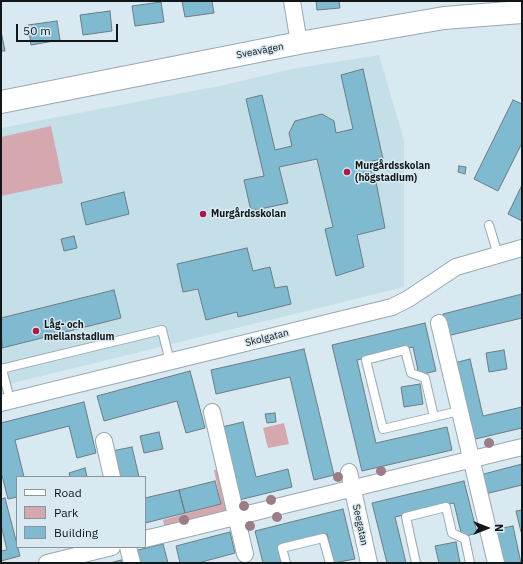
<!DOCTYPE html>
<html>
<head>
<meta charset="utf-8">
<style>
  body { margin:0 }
  #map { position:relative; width:523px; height:564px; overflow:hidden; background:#d8e9f1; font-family:"IBM Plex Sans",sans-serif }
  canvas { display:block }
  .frame { position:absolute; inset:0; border:2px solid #111719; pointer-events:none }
  .legend { position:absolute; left:16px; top:476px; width:130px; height:72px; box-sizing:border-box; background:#d8e9f1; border:1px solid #88959b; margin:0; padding:5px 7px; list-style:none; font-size:12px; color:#111719 }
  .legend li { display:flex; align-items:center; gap:8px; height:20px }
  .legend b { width:20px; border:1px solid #88959b }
  .north { position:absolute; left:467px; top:508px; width:40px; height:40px; -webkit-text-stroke:3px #d8e9f1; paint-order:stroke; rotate:90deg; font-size:11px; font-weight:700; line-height:16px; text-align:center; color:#111719 }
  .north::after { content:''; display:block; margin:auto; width:14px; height:18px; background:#111719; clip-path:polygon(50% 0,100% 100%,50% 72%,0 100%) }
  .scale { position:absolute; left:16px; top:24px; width:102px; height:18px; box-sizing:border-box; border:2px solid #111719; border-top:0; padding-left:5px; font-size:12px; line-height:14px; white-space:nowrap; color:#111719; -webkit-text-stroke:3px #d8e9f1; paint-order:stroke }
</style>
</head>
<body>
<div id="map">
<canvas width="523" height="564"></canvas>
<div class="frame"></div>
<ul class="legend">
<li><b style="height:5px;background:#fff"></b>Road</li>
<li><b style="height:11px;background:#d5a7ae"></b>Park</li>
<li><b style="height:11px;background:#80bad1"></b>Building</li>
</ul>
<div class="north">N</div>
<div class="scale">50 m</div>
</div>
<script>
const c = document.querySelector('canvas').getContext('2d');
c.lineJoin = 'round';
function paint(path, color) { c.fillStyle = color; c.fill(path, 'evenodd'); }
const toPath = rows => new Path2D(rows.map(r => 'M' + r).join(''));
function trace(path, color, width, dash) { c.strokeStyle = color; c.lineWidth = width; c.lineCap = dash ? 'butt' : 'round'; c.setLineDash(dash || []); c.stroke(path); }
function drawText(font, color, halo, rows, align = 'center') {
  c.font = font + ' "IBM Plex Sans",sans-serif'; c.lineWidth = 3; c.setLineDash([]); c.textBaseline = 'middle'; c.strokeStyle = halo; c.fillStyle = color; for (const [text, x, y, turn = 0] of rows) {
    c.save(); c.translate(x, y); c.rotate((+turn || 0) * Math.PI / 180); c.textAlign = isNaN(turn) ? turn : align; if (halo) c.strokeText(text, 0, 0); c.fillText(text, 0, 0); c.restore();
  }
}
paint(toPath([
  [379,55,404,141,404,287,1,386,1,128,224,85,292,69]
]), '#c5dfe9');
paint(toPath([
  [51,126,63,183,1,196,1,137],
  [284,423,289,444,268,448,263,428],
  [225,467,237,518,166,534,163,520,221,504,214,470]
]), '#d5a7ae');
const building = toPath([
  [182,1,212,1,214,13,185,17,182,1],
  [316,1,339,1,340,8,317,10,316,1],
  [161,2,164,22,135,26,132,6,161,2],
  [110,11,112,31,83,35,80,15,110,11],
  [57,21,60,40,31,45,28,25,57,21],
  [1,31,5,51,1,51,1,31],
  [363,69,383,159,372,161,385,228,357,235,364,267,336,276,325,229,333,227,317,159,279,167,288,203,251,211,244,180,264,176,246,99,262,95,275,150,292,146,289,133,295,121,322,114,334,121,336,133,353,129,341,75,363,69],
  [513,100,522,104,522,143,498,191,474,179,513,100],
  [459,166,466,167,465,174,458,172,459,166],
  [522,185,522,221,508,214,522,185],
  [124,192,129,214,86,225,81,203,124,192],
  [74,236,77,248,64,251,61,239,74,236],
  [247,248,253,271,270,267,275,288,287,286,291,304,238,317,237,312,206,320,198,289,183,292,177,264,247,248],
  [114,290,121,318,2,348,1,318,114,290],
  [522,294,522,318,447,336,443,314,522,294],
  [425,323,436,371,419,375,413,347,357,360,376,443,447,427,452,450,362,471,332,345,425,323],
  [304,349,334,475,314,480,290,377,216,394,211,370,304,349],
  [504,350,507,369,489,372,486,353,504,350],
  [470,359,483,416,522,407,522,428,471,440,454,363,470,359],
  [190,371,205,428,186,433,177,401,104,421,97,396,190,371],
  [420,384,423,404,404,407,401,387,420,384],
  [84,402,96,453,77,458,69,426,15,440,24,477,17,477,17,497,8,499,1,472,1,423,84,402],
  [275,413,276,422,267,423,265,414,275,413],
  [243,422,256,477,288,469,292,487,239,500,222,427,243,422],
  [159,432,163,449,144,453,140,436,159,432],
  [132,447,139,477,118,477,112,451,132,447],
  [522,464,522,485,485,494,480,475,522,464],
  [85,468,87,477,70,477,69,473,85,468],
  [215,481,221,504,185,513,179,490,215,481],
  [464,481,477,533,462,537,454,503,395,517,406,563,387,563,372,503,464,481],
  [179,490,185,513,145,523,145,498,179,490],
  [5,498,20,556,1,561,1,551,7,550,1,525,1,499,5,498],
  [343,509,355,559,334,563,327,534,278,547,281,563,263,563,255,531,343,509],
  [522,510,522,532,521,532,516,511,522,510],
  [513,526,521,563,500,563,493,530,513,526],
  [230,532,235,553,198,563,180,563,176,546,230,532],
  [456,542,460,563,439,563,435,546,456,542],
  [163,544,168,563,138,563,134,551,163,544],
  [121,560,122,563,110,563,121,560]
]);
paint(building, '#80bad1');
trace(building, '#6c7c82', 1);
const lane = toPath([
  [489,225,498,255],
  [1,369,162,330,170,362],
  [2,369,10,400],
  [434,417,425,378,411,373,405,350,366,360,383,429,459,411],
  [286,563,282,548,323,538,330,563],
  [416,563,406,517,446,507,452,533,465,539,470,563]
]);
const street = toPath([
  [292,1,299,43],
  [439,323,496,563],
  [1,403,392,307,408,299,456,267,522,248],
  [212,412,245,554],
  [104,441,112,477],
  [349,472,369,563],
  [145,539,522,447],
  [128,547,132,563],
  [47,563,112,547]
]);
const secondary = toPath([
  [1,102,299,43,444,18,522,12]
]);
trace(lane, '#98a8af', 10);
trace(street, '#98a8af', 18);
trace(secondary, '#98a8af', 24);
trace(lane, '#fff', 8);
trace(street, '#fff', 16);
trace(secondary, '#fff', 22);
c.fillStyle = '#9a7d89';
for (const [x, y] of [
  [489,443],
  [381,471],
  [338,477],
  [271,500],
  [244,506],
  [277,517],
  [184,520],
  [250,526]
]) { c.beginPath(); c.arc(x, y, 5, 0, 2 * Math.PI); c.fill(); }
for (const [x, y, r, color] of [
  [347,172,4,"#ac1949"],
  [203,214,4,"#ac1949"],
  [36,331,4,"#ac1949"]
]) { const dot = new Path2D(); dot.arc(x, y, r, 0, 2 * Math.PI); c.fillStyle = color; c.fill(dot); trace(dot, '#d8e9f1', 1.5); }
drawText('10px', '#111719', '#d8e9f1', [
  ["Sveavägen",260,51,-11],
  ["Skolgatan",267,338,-14],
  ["Seegatan",360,525,78]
]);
drawText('bold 10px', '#111719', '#d8e9f1', [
  ["Murgårdsskolan",355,166],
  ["(högstadium)",355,178],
  ["Murgårdsskolan",211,214],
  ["Låg- och",44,325],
  ["mellanstadium",44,337]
], 'left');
</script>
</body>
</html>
